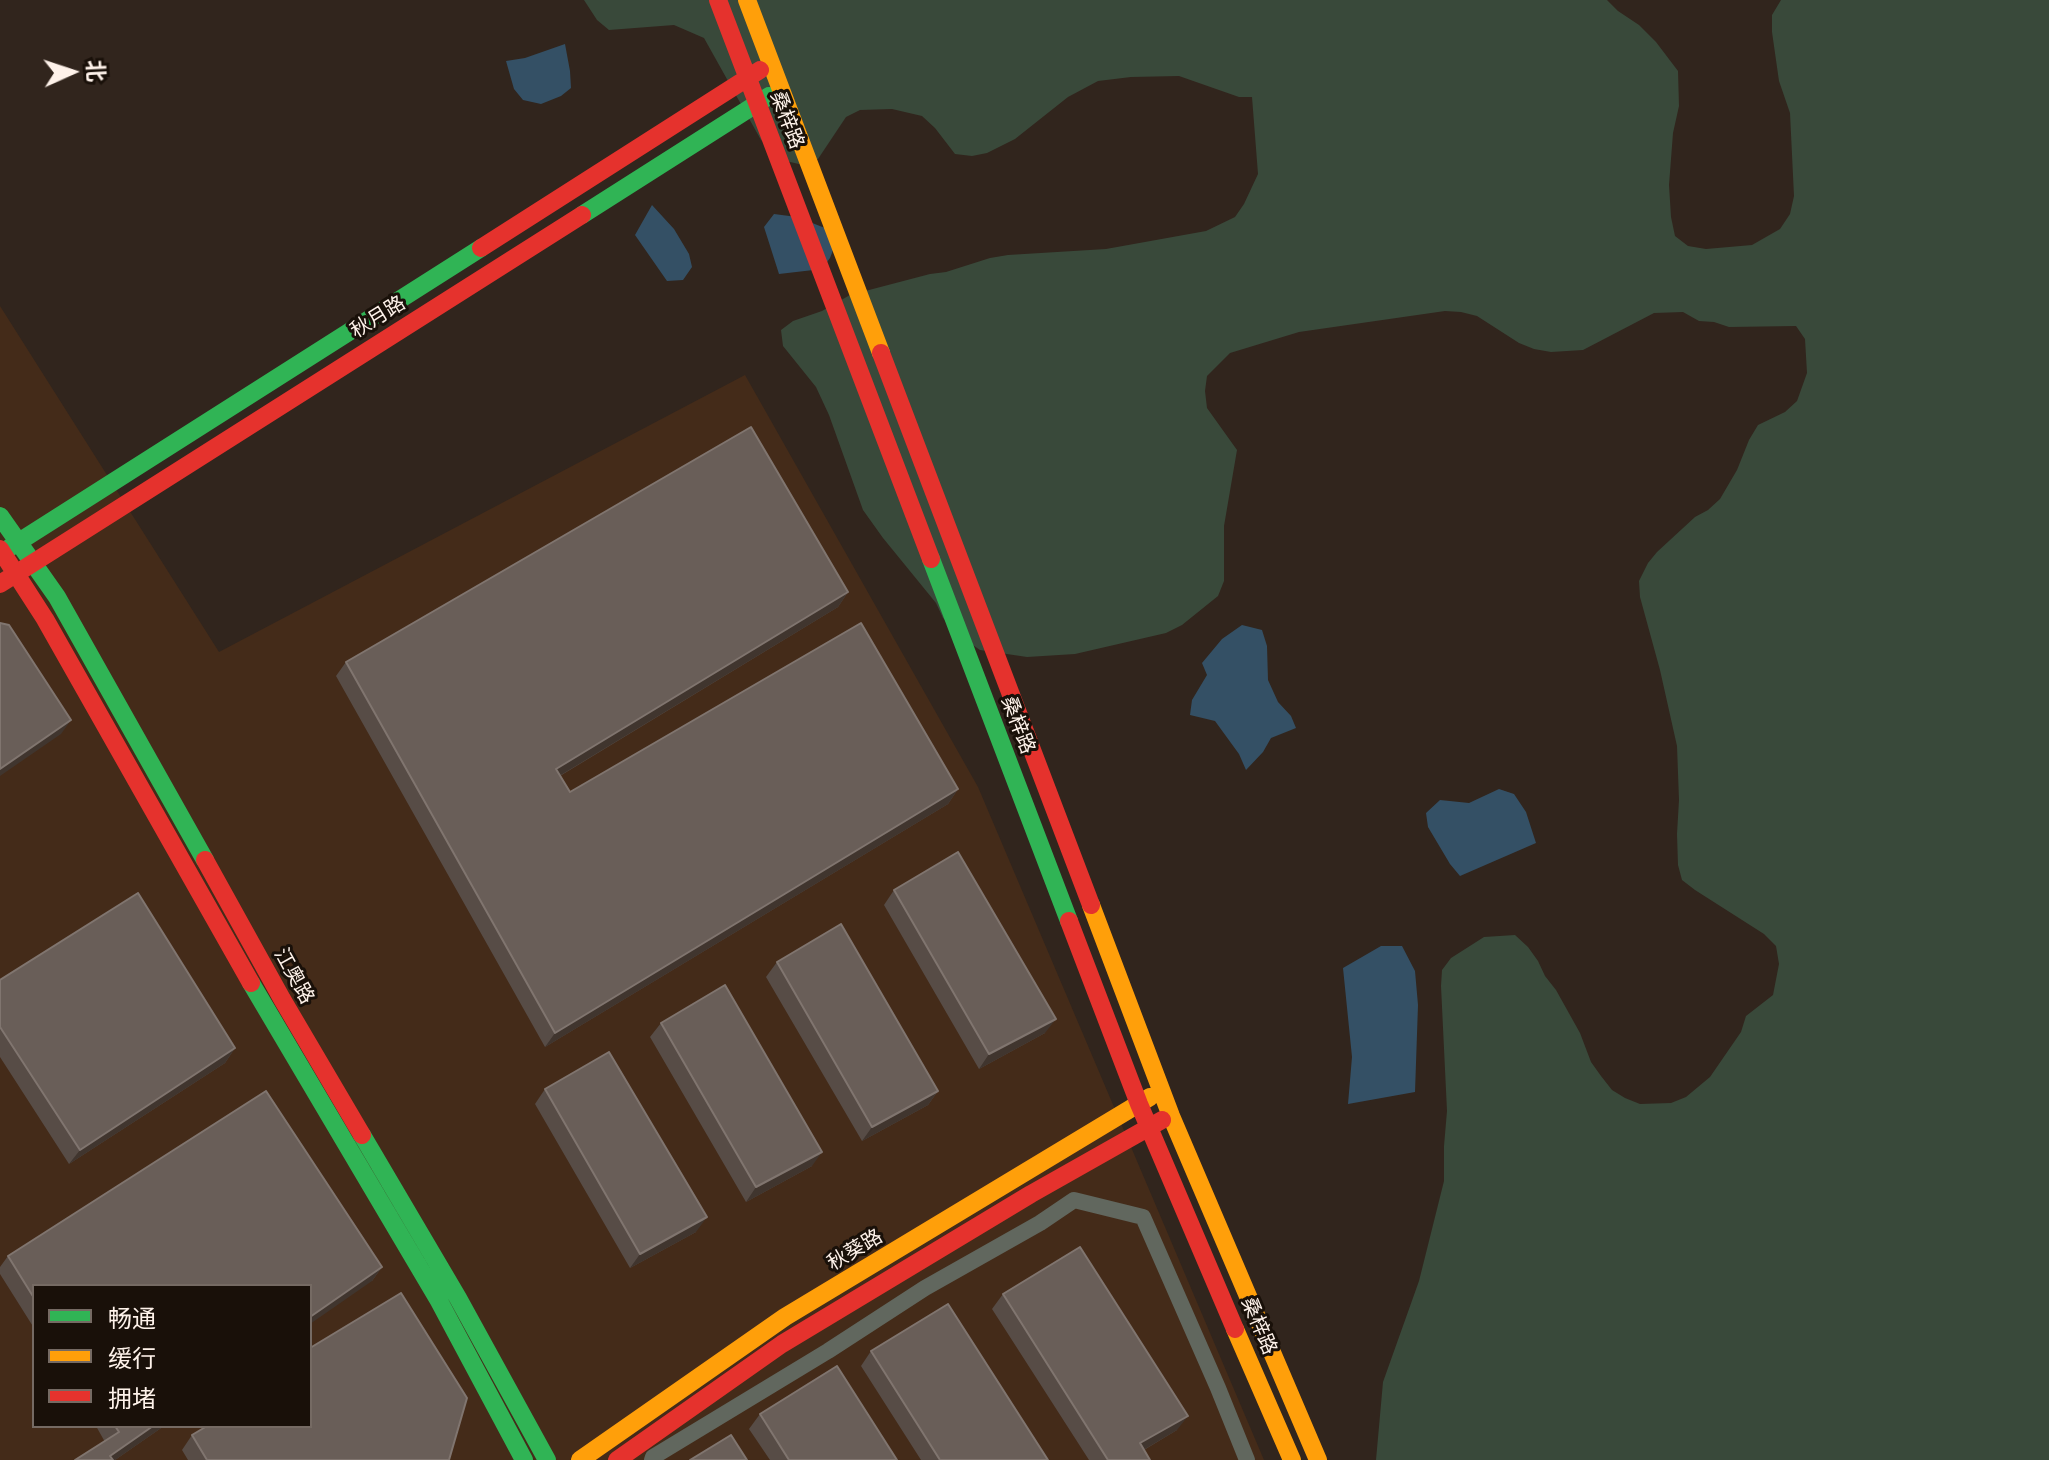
<!DOCTYPE html>
<html>
<head>
<meta charset="utf-8">
<style>
  body { margin:0 }
  #map { position:relative; width:2049px; height:1460px; overflow:hidden; background:#31251d; font-family:"Public Sans","Noto Sans SC",sans-serif }
  canvas { display:block }
  .legend { position:absolute; left:32px; top:1284px; width:280px; height:144px; box-sizing:border-box; background:#191009; border:2px solid #756a63; margin:0; padding:10px 14px; list-style:none; font-size:24px; color:#fef2ea }
  .legend li { display:flex; align-items:center; gap:16px; height:40px }
  .legend b { width:40px; border:2px solid #756a63 }
  .north { position:absolute; left:32px; top:32px; width:80px; height:80px; -webkit-text-stroke:6px #191009; paint-order:stroke; rotate:87deg; font-size:22px; font-weight:700; line-height:32px; text-align:center; color:#fef2ea }
  .north::after { content:''; display:block; margin:auto; width:28px; height:36px; background:#fef2ea; clip-path:polygon(50% 0,100% 100%,50% 72%,0 100%) }
</style>
</head>
<body>
<div id="map">
<canvas width="2049" height="1460"></canvas>
<ul class="legend">
<li><b style="height:10px;background:#30b455"></b>畅通</li>
<li><b style="height:10px;background:#ff9f0a"></b>缓行</li>
<li><b style="height:10px;background:#e5322d"></b>拥堵</li>
</ul>
<div class="north">北</div>
</div>
<script>
const c = document.querySelector('canvas').getContext('2d');
c.lineJoin = 'round';
function paint(path, color) { c.fillStyle = color; c.fill(path, 'evenodd'); }
const toPath = rows => new Path2D(rows.map(r => 'M' + r).join(''));
function trace(path, color, width, dash) { c.strokeStyle = color; c.lineWidth = width; c.lineCap = dash ? 'butt' : 'round'; c.setLineDash(dash || []); c.stroke(path); }
function drawText(font, color, halo, rows, align = 'center') {
  c.font = font + ' "Public Sans","Noto Sans SC",sans-serif'; c.lineWidth = 6; c.setLineDash([]); c.textBaseline = 'middle'; c.strokeStyle = halo; c.fillStyle = color; for (const [text, x, y, turn = 0] of rows) {
    c.save(); c.translate(x, y); c.rotate((+turn || 0) * Math.PI / 180); c.textAlign = isNaN(turn) ? turn : align; if (halo) c.strokeText(text, 0, 0); c.fillText(text, 0, 0); c.restore();
  }
}
paint(toPath([
  [0,306,219,652,745,375,978,787,1264,1460,0,1460],
  [34,1286,310,1286,310,1426,34,1426]
]), '#442b19');
paint(toPath([
  [584,0,1607,0,1618,11,1639,25,1656,42,1678,71,1679,106,1673,133,1669,185,1671,217,1675,236,1688,246,1706,249,1752,245,1780,229,1790,214,1794,196,1790,113,1779,81,1772,32,1772,15,1781,0,2049,0,2049,1460,1376,1460,1383,1382,1419,1281,1444,1181,1444,1146,1447,1111,1441,986,1442,970,1451,958,1484,937,1515,935,1528,947,1538,961,1545,976,1556,990,1580,1033,1591,1062,1601,1076,1612,1090,1625,1098,1640,1104,1671,1103,1686,1097,1710,1077,1741,1032,1746,1016,1773,995,1779,964,1776,946,1764,934,1695,890,1682,880,1678,865,1677,834,1679,800,1677,746,1660,670,1640,597,1639,581,1648,563,1657,552,1695,517,1708,510,1720,499,1737,470,1749,440,1758,425,1785,412,1797,401,1807,373,1805,339,1796,326,1729,327,1714,322,1699,321,1683,312,1654,313,1583,350,1551,352,1534,349,1519,343,1477,316,1461,312,1445,311,1299,332,1230,353,1207,376,1205,391,1207,408,1237,450,1224,526,1224,581,1218,596,1182,625,1166,633,1075,654,1027,657,980,650,967,641,943,618,936,603,883,538,863,510,829,415,816,387,783,346,781,330,793,321,822,311,850,295,930,274,946,272,990,258,1008,255,1106,249,1206,231,1235,217,1244,204,1258,174,1252,97,1239,97,1179,76,1131,77,1098,81,1068,97,1015,139,987,153,972,156,955,154,935,128,922,116,892,109,860,110,846,117,818,159,803,165,786,161,761,140,704,38,674,25,609,30,597,20]
]), '#39493a');
paint(toPath([
  [565,44,570,71,571,88,561,96,541,104,523,100,514,89,506,61,525,58],
  [652,205,674,229,689,254,692,267,683,280,667,281,635,235],
  [774,214,797,217,830,230,835,245,830,258,822,269,779,274,764,227],
  [1242,625,1262,630,1267,646,1268,680,1278,702,1291,716,1296,728,1271,738,1263,752,1246,770,1239,754,1215,721,1190,715,1192,700,1207,675,1202,663,1222,639],
  [1499,789,1514,794,1526,812,1536,843,1460,876,1450,864,1428,827,1426,813,1440,800,1469,803],
  [1381,946,1402,946,1415,971,1418,1005,1415,1092,1348,1104,1352,1057,1343,968]
]), '#345065');
trace(toPath([
  [652,1460,653,1457,828,1351,925,1288,1040,1223,1074,1200,1143,1217,1218,1388,1247,1460]
]), '#61675e', 16);
trace(toPath([
  [582,215,769,96],
  [0,516,57,597,205,860],
  [6,550,481,248],
  [931,559,1069,921],
  [251,983,439,1301,524,1460],
  [362,1135,458,1298,547,1460]
]), '#30b455', 18);
trace(toPath([
  [747,0,881,353],
  [1091,905,1171,1116,1318,1460],
  [1235,1329,1292,1460],
  [580,1460,785,1317,1150,1097]
]), '#ff9f0a', 18);
trace(toPath([
  [718,0,931,559],
  [481,248,760,70],
  [881,353,1091,905],
  [0,549,45,619,251,983],
  [0,584,582,215],
  [205,860,282,999,362,1135],
  [1069,921,1139,1104,1235,1329],
  [617,1460,782,1344,1031,1194,1162,1120]
]), '#e5322d', 18);
paint(toPath([
  [848,592,838,607,560,776,570,792,958,789,948,804,545,1047,336,676,346,662],
  [894,890,1045,1033,979,1069,884,905],
  [777,962,938,1091,928,1105,862,1141,766,977],
  [0,980,235,1048,225,1063,69,1164,0,1057],
  [661,1023,812,1166,746,1202,650,1037],
  [545,1089,696,1232,630,1268,535,1104],
  [8,1256,382,1267,372,1281,34,1286,34,1328,0,1274,0,1267],
  [1003,1294,1177,1430,1144,1450,1150,1460,1089,1460,992,1309],
  [871,1351,1048,1460,921,1460,861,1366],
  [760,1414,897,1460,770,1460,749,1429],
  [96,1426,164,1426,115,1460],
  [192,1435,449,1460,188,1460,182,1450]
]), '#574c46');
paint(toPath([
  [848,592,838,607,546,784,556,769],
  [71,720,61,734,0,776,0,769],
  [958,789,948,804,545,1047,555,1033],
  [1056,1019,1045,1033,979,1069,989,1054],
  [235,1048,225,1063,69,1164,80,1150],
  [938,1091,928,1105,862,1141,872,1127],
  [822,1152,812,1166,746,1202,756,1187],
  [707,1217,696,1232,630,1268,640,1254],
  [382,1267,372,1281,310,1324,310,1317],
  [1188,1416,1177,1430,1130,1458,1140,1443],
  [153,1426,164,1426,115,1460,107,1460,110,1456]
]), '#40352e');
const building = toPath([
  [751,427,848,592,556,769,570,792,861,623,958,789,555,1033,346,662,751,427],
  [0,623,9,625,71,720,0,769,0,623],
  [958,852,1056,1019,989,1054,894,890,958,852],
  [138,893,235,1048,80,1150,0,1027,0,980,138,893],
  [841,924,938,1091,872,1127,777,962,841,924],
  [725,985,822,1152,756,1187,661,1023,725,985],
  [609,1052,707,1217,640,1254,545,1089,609,1052],
  [266,1091,382,1267,310,1317,310,1286,34,1286,34,1298,8,1256,266,1091],
  [1080,1247,1188,1416,1140,1443,1150,1460,1108,1460,1003,1294,1080,1247],
  [401,1293,467,1398,449,1460,207,1460,192,1435,207,1426,310,1426,310,1348,401,1293],
  [948,1304,1048,1460,940,1460,871,1351,948,1304],
  [837,1366,897,1460,789,1460,760,1414,837,1366],
  [115,1426,153,1426,110,1456,113,1460,75,1460,119,1432,115,1426],
  [731,1435,747,1460,690,1460,731,1435]
]);
paint(building, '#695e58');
trace(building, '#80756f', 2);
drawText('20px', '#fef2ea', '#191009', [
  ["桑梓路",787,120,69],
  ["秋月路",378,317,-32],
  ["桑梓路",1018,725,69],
  ["江奥路",294,976,61],
  ["秋葵路",855,1250,-31],
  ["桑梓路",1259,1326,67]
]);
</script>
</body>
</html>
